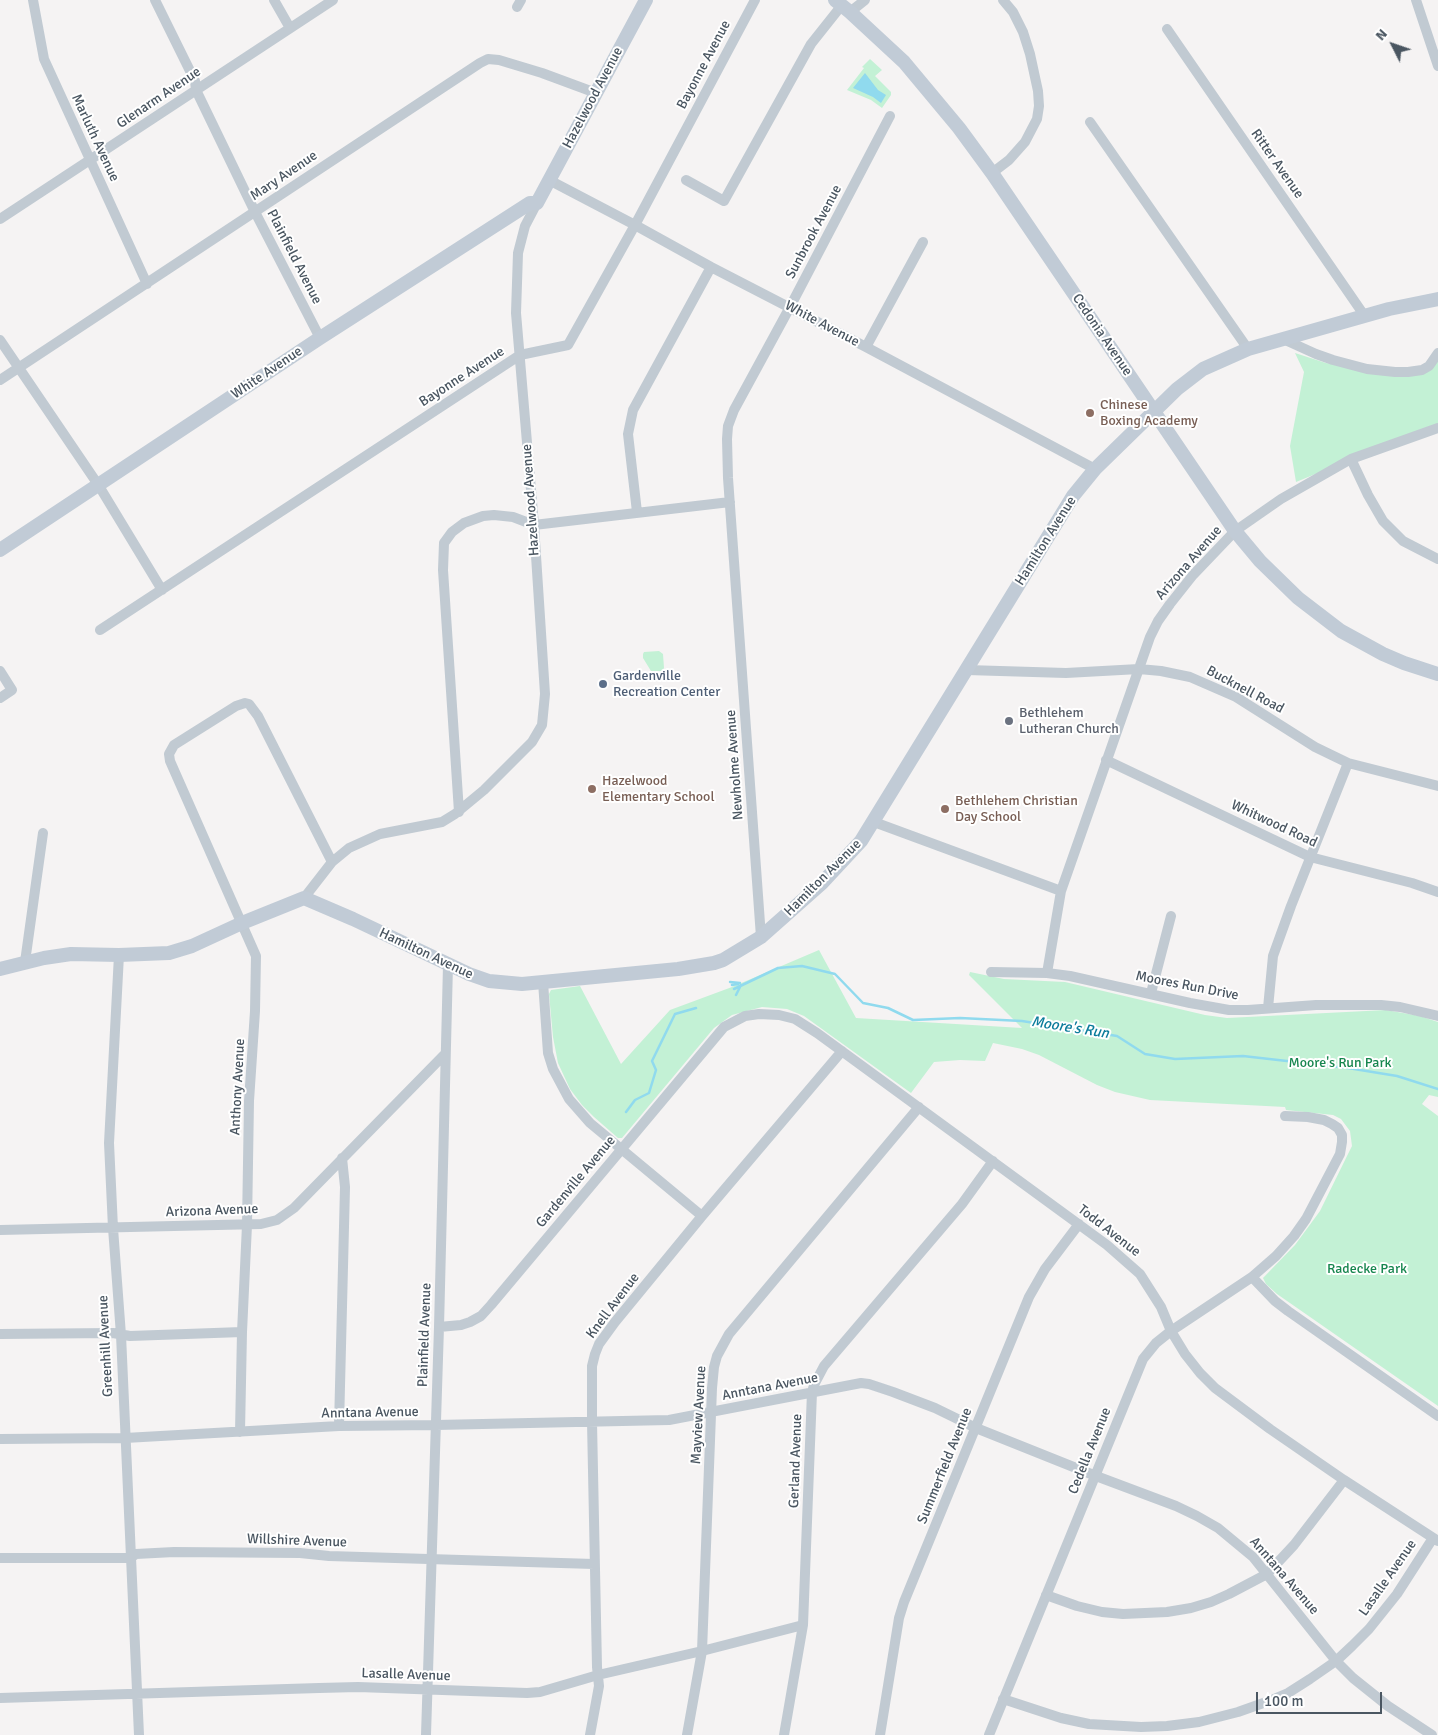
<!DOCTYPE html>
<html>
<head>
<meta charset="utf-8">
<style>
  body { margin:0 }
  #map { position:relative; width:1438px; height:1735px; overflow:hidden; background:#f5f3f3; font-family:Signika,sans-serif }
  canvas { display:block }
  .north { position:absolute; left:1368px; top:20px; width:50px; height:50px; -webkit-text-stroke:4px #fff; paint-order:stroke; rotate:311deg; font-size:14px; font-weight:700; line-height:20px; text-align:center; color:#4a5661 }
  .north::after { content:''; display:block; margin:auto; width:18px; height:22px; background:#4a5661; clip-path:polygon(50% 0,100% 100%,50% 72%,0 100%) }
  .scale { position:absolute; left:1256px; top:1692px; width:126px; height:22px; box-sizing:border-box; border:2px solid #4a5661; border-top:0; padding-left:6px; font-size:15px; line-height:18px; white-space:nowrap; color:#4a5661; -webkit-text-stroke:4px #fff; paint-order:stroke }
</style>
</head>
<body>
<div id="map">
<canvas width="1438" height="1735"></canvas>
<div class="north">N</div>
<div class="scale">100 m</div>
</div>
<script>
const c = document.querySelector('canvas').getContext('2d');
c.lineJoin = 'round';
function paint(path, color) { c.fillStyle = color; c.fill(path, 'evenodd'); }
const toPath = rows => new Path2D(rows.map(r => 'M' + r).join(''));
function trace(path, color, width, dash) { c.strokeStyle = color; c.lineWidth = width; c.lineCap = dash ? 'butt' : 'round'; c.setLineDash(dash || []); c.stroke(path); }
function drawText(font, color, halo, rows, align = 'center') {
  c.font = font + ' Signika,sans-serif'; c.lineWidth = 4; c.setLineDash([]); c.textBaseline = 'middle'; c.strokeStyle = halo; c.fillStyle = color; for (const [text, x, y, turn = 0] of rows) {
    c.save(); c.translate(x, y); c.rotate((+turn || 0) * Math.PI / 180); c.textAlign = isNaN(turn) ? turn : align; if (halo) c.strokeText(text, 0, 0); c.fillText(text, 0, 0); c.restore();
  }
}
paint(toPath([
  [870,59,882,70,875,76,891,92,891,95,882,108,871,100,847,90,864,68,862,67],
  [1295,353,1326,363,1411,375,1438,358,1438,424,1296,482,1290,446,1304,372],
  [659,651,663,654,664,668,662,671,651,671,643,658,643,654,644,652],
  [819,950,856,1018,1022,1028,969,975,970,972,1004,979,1065,982,1205,1015,1227,1018,1386,1010,1420,1016,1438,1022,1438,1097,1429,1095,1422,1104,1438,1116,1438,1406,1277,1294,1266,1284,1263,1278,1295,1245,1320,1211,1347,1156,1352,1146,1350,1131,1341,1119,1333,1115,1286,1110,1285,1107,1150,1100,1115,1092,1097,1085,1039,1055,1022,1049,993,1043,985,1061,960,1060,934,1062,911,1093,804,1016,787,1009,762,1007,732,1015,714,1028,622,1138,618,1138,594,1117,582,1105,570,1089,558,1063,553,1037,549,994,551,990,580,986,621,1064,670,1010,732,987]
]), '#c3f1d5');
paint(toPath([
  [865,73,878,90,886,95,881,103,873,97,853,88]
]), '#90daee');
trace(toPath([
  [730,982,740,983],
  [732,985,738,984],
  [734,989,778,968,802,966,835,974,863,1003,888,1008,913,1020,960,1018,1022,1021,1117,1036,1145,1054,1175,1059,1243,1056,1348,1068,1397,1076,1438,1089],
  [736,995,741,985],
  [626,1112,635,1100,649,1093,656,1070,652,1061,675,1014,696,1008]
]), '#90daee', 2.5);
trace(toPath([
  [33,0,44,59,147,284],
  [155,0,195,81,196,90,255,212,320,338],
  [274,0,290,28],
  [1416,0,1438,66],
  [517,7,521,0],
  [850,12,865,0],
  [1167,29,1364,315],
  [1090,122,1248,349],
  [992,173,1009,160,1025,142,1037,119,1039,106,1038,91,1030,54,1023,32,1013,12,1003,0],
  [549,180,635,225,711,267,866,347,1095,469],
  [686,180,724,201,811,44,842,5],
  [0,219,333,0],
  [1283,339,1316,354,1333,360,1367,369,1395,372,1408,372,1422,370,1429,366,1438,353],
  [0,340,99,486,162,590],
  [866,347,923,242],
  [0,380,480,63,488,59,499,60,542,73,596,93],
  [1351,459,1368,495,1383,521,1403,541,1438,559],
  [637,512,628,434,633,410,711,267],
  [100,630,520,355,568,345,635,225,755,0],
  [967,670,1066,673,1139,669,1161,671,1190,677,1236,697,1315,747,1348,763,1438,786],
  [0,671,12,690,0,698],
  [1106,760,1310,857,1412,883,1438,892],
  [459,812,443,570,444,543,452,532,464,523,483,516,494,515,513,517,534,525,730,502],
  [874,822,1061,891],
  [304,898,332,862,349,848,380,834,442,822,455,814,484,790,532,742,542,725,545,694,534,525,516,313,518,253,525,226,537,203],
  [761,937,728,478,727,439,728,426,734,410,790,307,890,116],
  [119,955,109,1143,113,1228,121,1335,139,1735],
  [25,962,43,833],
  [991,972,1047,973,1070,976,1190,1003,1229,1010,1248,1010,1316,1005,1381,1005,1400,1007,1438,1016],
  [1047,973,1061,891,1150,637,1158,621,1170,604,1193,575,1235,531,1281,499,1351,459,1438,428],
  [543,982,548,1053,553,1069,569,1099,590,1123,702,1216],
  [1151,993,1171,916],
  [1268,1008,1273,956,1291,906,1348,763],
  [0,1230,261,1224,277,1220,294,1208,445,1054],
  [1252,1277,1275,1301,1288,1311,1438,1416],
  [439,1327,461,1325,470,1322,481,1316,491,1305,724,1027,745,1016,759,1014,779,1015,795,1019,817,1033,1107,1245,1140,1274,1161,1307,1171,1331,1185,1354,1200,1373,1215,1388,1270,1429,1344,1480,1438,1541],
  [0,1334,113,1333,130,1336,242,1332],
  [339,1426,345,1187,342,1158],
  [240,1432,242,1332,247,1225,249,1101,255,1011,256,956,170,761,169,754,174,745,236,706,245,703,249,704,258,716,332,862],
  [0,1439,125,1438,339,1426,436,1425,669,1420,861,1383,869,1384,893,1392,935,1408,976,1428,1096,1476,1176,1506,1197,1516,1218,1528,1253,1557,1336,1661,1353,1678,1388,1706,1432,1735],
  [0,1558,130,1558,136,1554,174,1552,300,1553,329,1556,594,1564],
  [1046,1595,1077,1606,1102,1612,1123,1614,1167,1612,1191,1608,1211,1602,1229,1594,1267,1574,1294,1545,1344,1480],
  [0,1698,319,1688,358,1687,527,1693,540,1692,598,1675,702,1651,803,1625],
  [1003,1699,1061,1718,1089,1724,1141,1727,1167,1726,1199,1722,1238,1712,1269,1701,1288,1693,1310,1679,1336,1661,1352,1646,1369,1629,1397,1594,1433,1538],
  [426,1735,439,1327,448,965],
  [590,1735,599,1686,597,1667,592,1422,592,1366,595,1354,599,1344,615,1322,702,1216,842,1051],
  [687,1735,702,1651,712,1388,714,1367,717,1356,729,1334,919,1107],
  [784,1735,803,1625,812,1392,814,1385,824,1366,962,1204,993,1161],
  [880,1735,899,1618,904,1602,1029,1297,1045,1269,1079,1224],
  [989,1735,1143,1359,1156,1343,1171,1331,1252,1277,1276,1256,1294,1236,1306,1219,1340,1154,1342,1142,1342,1135,1338,1128,1332,1124,1324,1120,1308,1117,1285,1116]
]), '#c1cad2', 10);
trace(toPath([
  [835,0,850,12,904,62,959,128,992,173,1235,531,1260,561,1298,598,1341,631,1383,654,1404,663,1438,674],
  [0,550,320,338,530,203,537,203,646,0],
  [0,969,44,958,71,954,119,955,169,953,192,946,242,923,304,898,353,919,469,974,489,981,522,984,678,969,714,963,723,960,761,937,822,883,861,841,1073,496,1095,469,1177,389,1203,369,1248,349,1389,309,1438,299]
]), '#c1cbd6', 14);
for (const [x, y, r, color] of [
  [1090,413,5,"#8d6e63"],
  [603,684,5,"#5c6f8a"],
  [1009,721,5,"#6b7280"],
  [592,789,5,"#8d6e63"],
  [945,809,5,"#8d6e63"]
]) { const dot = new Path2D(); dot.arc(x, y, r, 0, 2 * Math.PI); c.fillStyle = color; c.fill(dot); trace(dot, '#fff', 2); }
drawText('14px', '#4a5661', '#fff', [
  ["Bayonne Avenue",704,65,-62],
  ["Glenarm Avenue",159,98,-34],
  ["Hazelwood Avenue",593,98,-62],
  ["Marluth Avenue",95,138,65],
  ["Ritter Avenue",1277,164,55],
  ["Mary Avenue",284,176,-34],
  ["Sunbrook Avenue",814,232,-62],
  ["Plainfield Avenue",294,257,63],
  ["White Avenue",822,324,28],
  ["Cedonia Avenue",1102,335,56],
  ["White Avenue",267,373,-34],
  ["Bayonne Avenue",462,377,-33],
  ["Hazelwood Avenue",531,500,-94],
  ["Hamilton Avenue",1046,541,-58],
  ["Arizona Avenue",1189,563,-49],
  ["Bucknell Road",1245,690,28],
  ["Newholme Avenue",735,765,-94],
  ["Whitwood Road",1274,824,25],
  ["Hamilton Avenue",823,878,-45],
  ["Hamilton Avenue",426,954,25],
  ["Moores Run Drive",1187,986,11],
  ["Anthony Avenue",238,1087,-87],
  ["Gardenville Avenue",576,1182,-50],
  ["Arizona Avenue",212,1211,-2],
  ["Todd Avenue",1109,1231,38],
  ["Knell Avenue",613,1306,-53],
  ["Plainfield Avenue",425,1335,-88],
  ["Greenhill Avenue",106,1346,-93],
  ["Anntana Avenue",770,1387,-11],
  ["Anntana Avenue",370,1413,-1],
  ["Mayview Avenue",699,1415,-87],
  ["Cedella Avenue",1090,1451,-68],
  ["Gerland Avenue",796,1461,-88],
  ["Summerfield Avenue",945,1466,-68],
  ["Willshire Avenue",297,1541,2],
  ["Anntana Avenue",1284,1576,49],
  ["Lasalle Avenue",1388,1578,-55],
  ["Lasalle Avenue",406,1675,2]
]);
drawText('14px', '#785e54', '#fff', [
  ["Chinese",1100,405],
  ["Boxing Academy",1100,421],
  ["Hazelwood",602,781],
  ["Elementary School",602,797],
  ["Bethlehem Christian",955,801],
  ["Day School",955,817]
], 'left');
drawText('14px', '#4e5e75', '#fff', [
  ["Gardenville",613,676],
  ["Recreation Center",613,692]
], 'left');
drawText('14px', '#5b616d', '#fff', [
  ["Bethlehem",1019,713],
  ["Lutheran Church",1019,729]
], 'left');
drawText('14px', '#17864f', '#fff', [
  ["Moore's Run Park",1340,1063],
  ["Radecke Park",1367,1269]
]);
drawText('italic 15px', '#0c7c9b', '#fff', [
  ["Moore's Run",1070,1028,9]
]);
</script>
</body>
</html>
